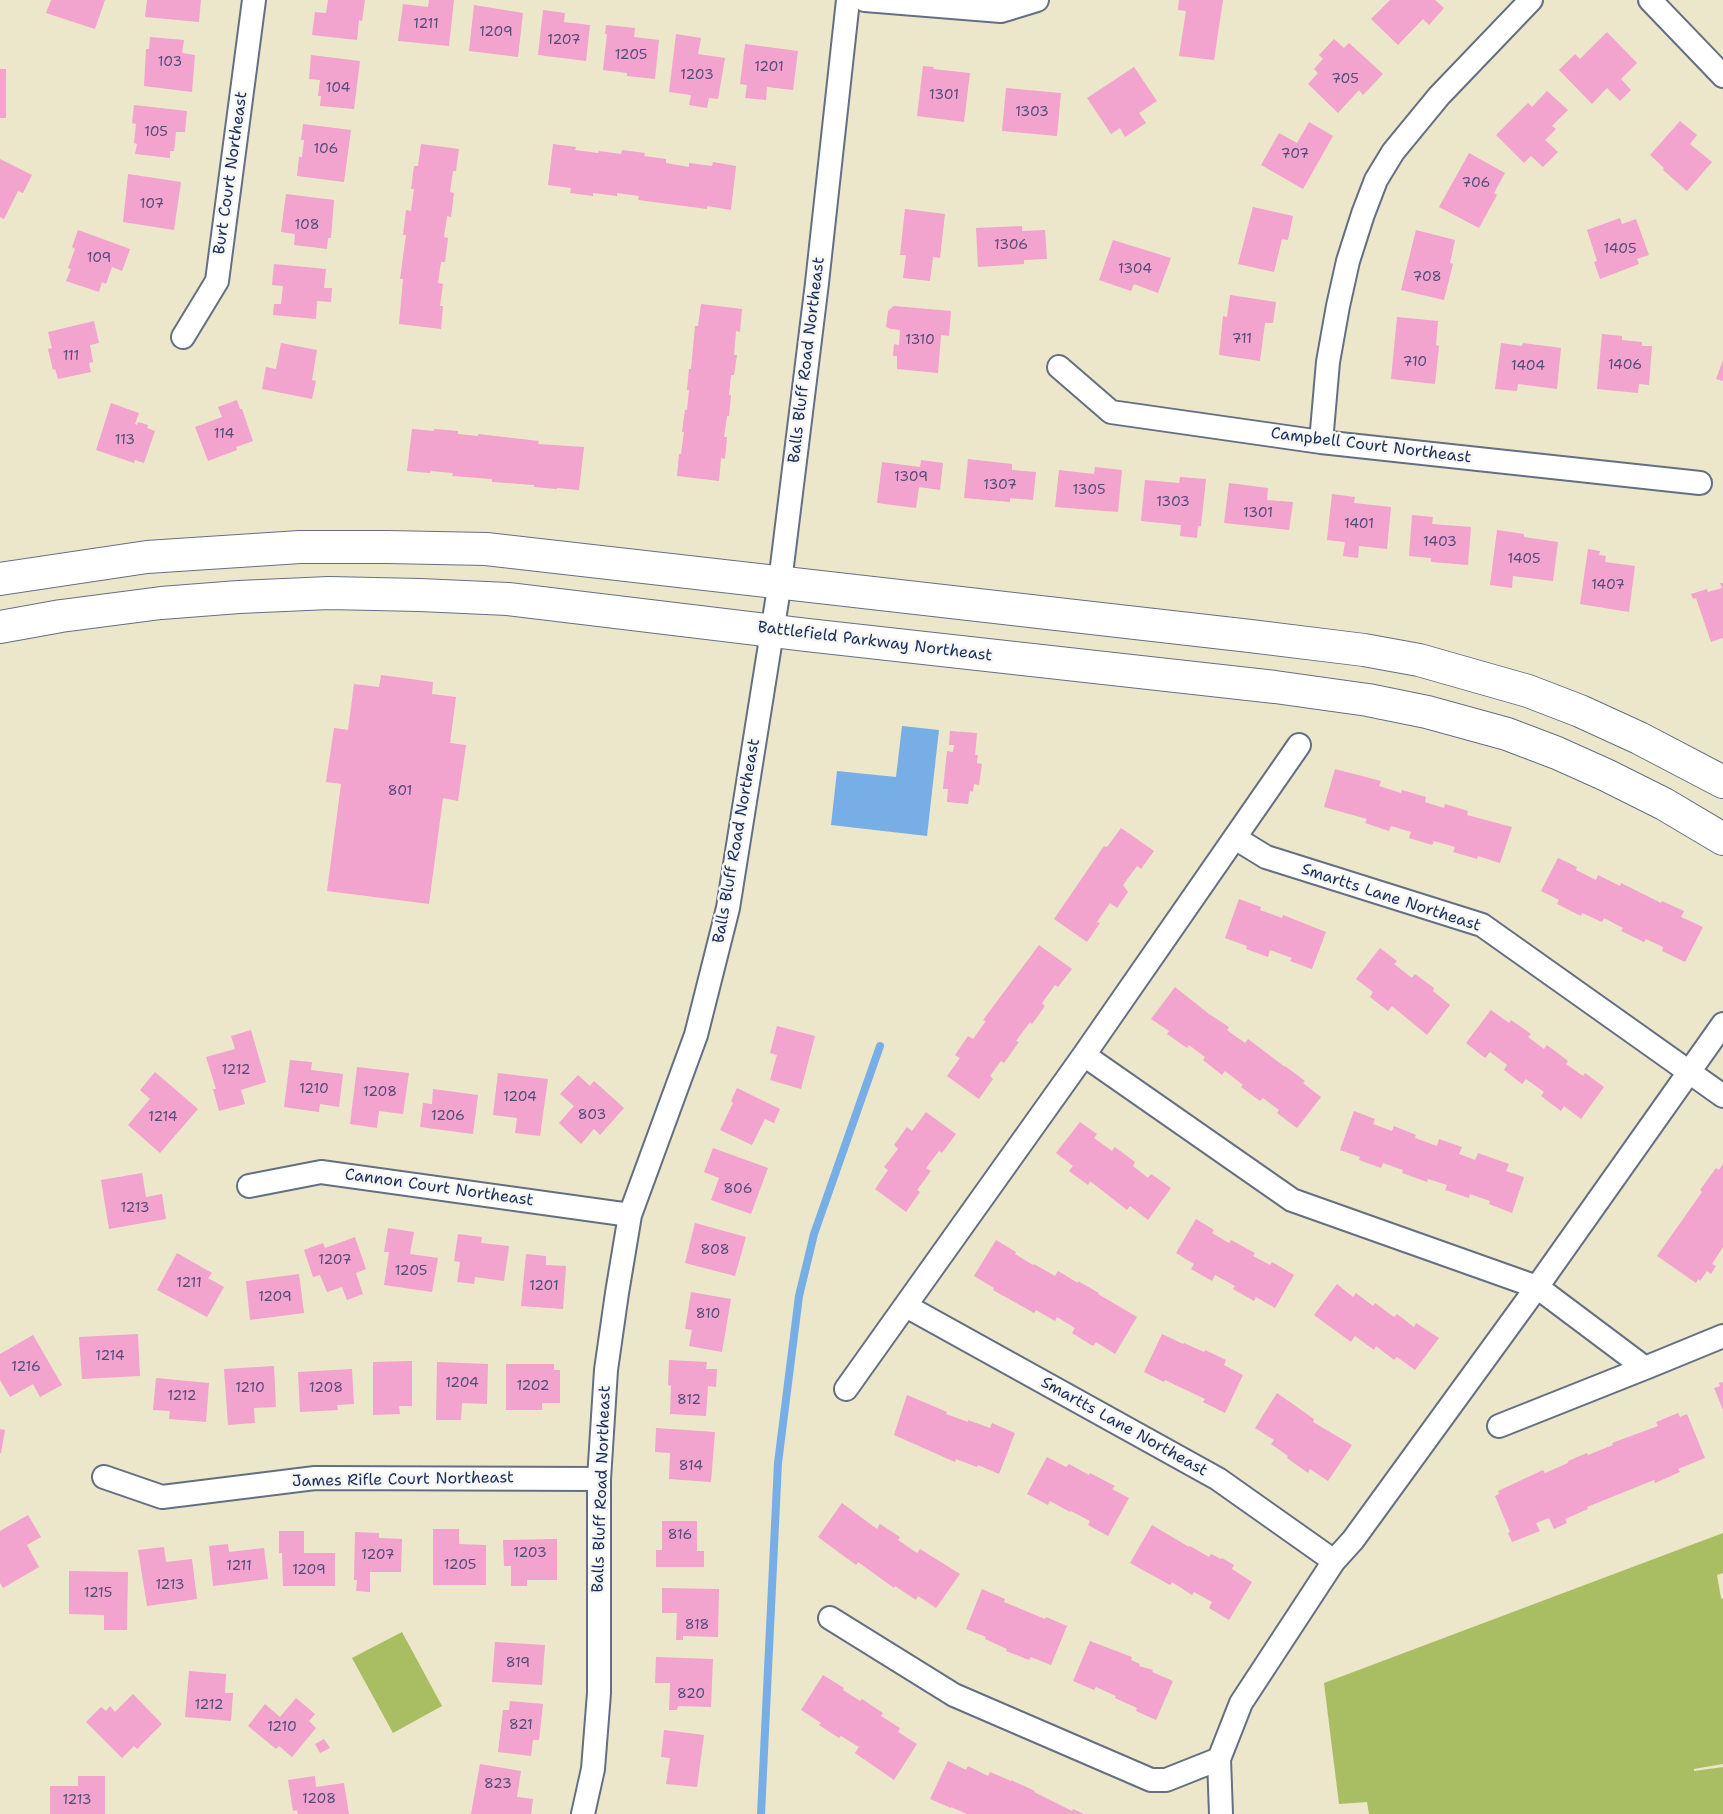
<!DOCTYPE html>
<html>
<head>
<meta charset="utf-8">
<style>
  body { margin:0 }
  canvas { display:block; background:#ece6cb }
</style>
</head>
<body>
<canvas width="1723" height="1814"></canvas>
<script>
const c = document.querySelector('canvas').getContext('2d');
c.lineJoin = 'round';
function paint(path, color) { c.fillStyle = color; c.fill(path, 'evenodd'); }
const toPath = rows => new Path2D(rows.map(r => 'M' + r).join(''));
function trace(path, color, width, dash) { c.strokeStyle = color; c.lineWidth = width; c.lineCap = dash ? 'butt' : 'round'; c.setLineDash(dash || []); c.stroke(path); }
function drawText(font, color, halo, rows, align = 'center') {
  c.font = font + ' "Shantell Sans",sans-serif'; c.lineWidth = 5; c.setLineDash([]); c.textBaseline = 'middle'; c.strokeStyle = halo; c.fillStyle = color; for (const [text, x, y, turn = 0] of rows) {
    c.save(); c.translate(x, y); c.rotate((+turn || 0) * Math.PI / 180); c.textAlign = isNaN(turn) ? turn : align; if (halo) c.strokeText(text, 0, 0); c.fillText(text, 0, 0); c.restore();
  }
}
paint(toPath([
  [1723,1533,1723,1573,1717,1575,1721,1598,1723,1599,1723,1764,1694,1769,1694,1771,1723,1767,1723,1814,1369,1814,1367,1802,1339,1804,1324,1683],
  [402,1632,442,1706,393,1733,352,1658]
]), '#a9be63');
paint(toPath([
  [902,726,939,730,927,836,831,825,837,771,896,777]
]), '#77aee6');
trace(toPath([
  [761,1814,778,1463,799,1296,814,1234,880,1046]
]), '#77aee6', 8);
paint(toPath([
  [51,0,105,0,95,29,46,13],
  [147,0,201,0,199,22,145,17],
  [328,0,365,0,362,21,359,20,357,40,312,35,315,12,326,13],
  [429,0,454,0,449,46,398,41,403,4,428,7],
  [1179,0,1223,0,1214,60,1179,56,1186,11,1178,10],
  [1390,0,1435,0,1444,8,1429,25,1423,19,1398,45,1371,19],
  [474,5,523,13,518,57,469,51],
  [543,10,565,13,564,22,590,25,586,61,538,55],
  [606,25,635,28,634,37,659,40,655,79,627,76,627,73,603,70,607,34,605,34],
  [1607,32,1637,63,1621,79,1631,90,1620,101,1607,88,1592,104,1559,70,1575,54,1580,59],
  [676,34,701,38,698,54,725,58,718,99,709,98,707,108,689,105,691,95,669,92],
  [150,37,184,40,182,53,195,55,192,92,144,86,146,49,149,49],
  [1334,39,1344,48,1349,43,1383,74,1363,95,1359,90,1338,113,1308,84,1318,73,1314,69,1323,59,1319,55],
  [745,44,798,51,793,90,767,87,766,100,745,98,747,85,740,84],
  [311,55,360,61,354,109,320,106,321,96,318,96,320,80,309,79],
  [923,66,934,67,933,69,970,73,964,122,917,116],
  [1134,67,1157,101,1139,113,1146,123,1125,137,1120,128,1111,134,1087,98],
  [0,69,6,69,6,118,0,118],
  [1006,88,1061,93,1057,136,1002,131],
  [1547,91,1568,110,1552,126,1556,129,1545,140,1558,152,1543,167,1531,156,1524,163,1496,135,1528,103,1532,107],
  [134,105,187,111,185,132,176,132,174,151,170,151,170,158,135,154,137,144,134,143,136,124,132,123],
  [1680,121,1697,135,1690,144,1712,162,1687,191,1663,170,1664,168,1650,155],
  [1309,122,1333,136,1303,189,1261,165,1279,133,1297,143],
  [303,124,351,130,344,182,297,176,299,157,302,157,304,140,301,140],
  [421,144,459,149,456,171,453,171,450,192,454,193,451,217,447,216,444,237,448,238,445,262,441,262,438,283,443,284,440,306,443,306,441,329,399,324,403,279,400,279,406,235,403,235,406,210,411,211,414,189,411,189,414,166,418,166],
  [553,144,576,147,575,150,598,153,599,151,621,154,622,150,645,153,644,156,666,159,666,163,689,167,689,163,712,166,713,162,736,166,731,210,707,206,707,209,638,200,639,196,617,193,617,196,593,193,593,196,570,193,571,188,548,185],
  [1469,153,1505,173,1494,193,1497,195,1479,228,1439,207],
  [0,159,32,175,23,193,18,191,4,219,0,217],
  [128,174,181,182,174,230,123,222],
  [286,194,334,200,331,238,328,238,327,249,294,245,295,234,281,232],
  [1253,207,1293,216,1288,240,1282,239,1274,272,1238,264],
  [905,209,945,214,940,258,933,257,930,281,903,278,906,255,900,255],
  [1620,218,1622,224,1636,219,1649,255,1637,259,1639,264,1600,279,1594,262,1597,261,1587,230],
  [1022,226,1022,231,1045,230,1047,259,1024,260,1024,264,978,267,976,228],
  [78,230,130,249,122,271,112,267,106,284,102,282,99,292,66,281,71,269,68,268,75,249,72,247],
  [1416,230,1455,240,1450,263,1453,264,1444,300,1401,290],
  [1113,240,1171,258,1158,293,1134,284,1131,291,1099,280],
  [274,264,326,269,324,288,332,288,331,302,317,301,316,319,273,315,274,304,281,304,283,286,272,285],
  [1230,295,1276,302,1273,323,1265,323,1260,361,1219,355,1223,316,1227,317],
  [701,304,742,309,740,332,736,331,734,355,737,355,734,375,731,375,729,395,731,395,729,416,727,416,724,437,727,437,725,459,721,458,719,481,677,476,679,454,681,454,684,432,682,432,685,410,687,410,689,390,687,390,689,369,691,369,695,326,698,326],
  [894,306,951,311,949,336,941,335,938,373,897,369,897,356,893,356,894,344,899,345,900,330,891,329,886,327,888,311],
  [1397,317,1438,321,1436,345,1439,346,1435,384,1391,379],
  [94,321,99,343,90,345,93,362,89,363,91,372,58,379,55,369,53,370,48,349,52,348,48,332],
  [1602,334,1622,336,1622,340,1642,342,1642,346,1652,346,1649,385,1639,384,1638,393,1597,389],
  [281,343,317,350,312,380,316,381,312,399,262,389,266,367,276,369],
  [1501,343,1522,346,1523,343,1561,348,1557,389,1518,384,1517,391,1495,389],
  [1723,360,1723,381,1716,379],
  [237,400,240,409,242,409,253,441,236,447,237,450,208,461,195,427,222,417,218,407],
  [111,403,139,413,135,424,137,425,138,422,148,425,147,428,155,431,144,463,135,460,134,463,96,450],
  [412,429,434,431,434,429,458,431,458,434,478,436,478,434,539,441,538,444,584,447,579,490,557,488,557,489,534,487,534,485,492,482,492,479,452,476,453,473,431,471,430,473,407,471],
  [968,459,1012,464,1012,470,1036,472,1033,500,1010,498,1010,502,964,498],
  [921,460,943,463,940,490,919,487,916,508,877,503,882,462,920,467],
  [1095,467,1122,470,1118,512,1055,507,1059,470,1094,474],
  [1180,477,1206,479,1201,526,1198,526,1197,538,1180,536,1181,525,1141,521,1145,480,1179,483],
  [1229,483,1268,488,1267,500,1293,502,1289,530,1224,523],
  [1332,494,1355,497,1354,503,1391,507,1387,549,1359,546,1358,558,1343,556,1345,542,1327,540],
  [1412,515,1433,517,1432,524,1471,527,1468,565,1431,562,1431,558,1409,556],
  [1497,530,1524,534,1524,537,1558,542,1553,581,1513,576,1512,588,1490,585],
  [1588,549,1600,551,1599,555,1606,556,1605,562,1635,566,1629,612,1580,604],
  [1720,583,1723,583,1723,638,1711,642,1696,598,1693,599,1691,594,1707,589,1708,592,1722,588],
  [381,675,433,682,432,694,456,697,450,743,466,745,458,801,443,798,429,904,327,891,341,784,326,782,334,728,348,730,354,684,379,687],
  [950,731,977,733,975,755,978,755,977,763,982,764,979,785,974,784,973,792,970,791,968,804,947,802,948,789,943,789,947,751,953,752,954,745,949,745],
  [1335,769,1381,781,1379,786,1401,793,1402,790,1426,797,1425,802,1444,808,1445,804,1468,811,1467,815,1512,827,1500,863,1478,856,1477,859,1453,852,1455,847,1434,841,1432,845,1409,838,1411,832,1391,826,1389,831,1365,823,1367,819,1324,807],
  [1121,828,1154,851,1141,869,1137,866,1123,885,1128,892,1117,908,1110,903,1097,922,1100,923,1087,942,1054,919,1104,846,1107,847],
  [1558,858,1577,867,1576,870,1596,880,1598,875,1620,886,1621,883,1661,903,1662,901,1684,911,1681,917,1703,927,1685,962,1662,951,1663,947,1646,939,1644,942,1621,931,1623,928,1604,918,1602,922,1582,913,1581,916,1557,904,1559,900,1541,891],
  [1239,899,1261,907,1260,910,1282,918,1283,915,1326,932,1312,969,1290,961,1292,958,1270,950,1268,957,1246,949,1247,946,1225,938],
  [1039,945,1072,969,1058,987,1055,985,1042,1003,1045,1006,1032,1024,1030,1022,1016,1041,1019,1042,1004,1063,1001,1061,990,1076,993,1079,979,1099,947,1076,960,1058,955,1055,968,1036,973,1039,986,1021,983,1020],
  [1380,948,1397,961,1394,964,1412,978,1415,974,1434,988,1433,991,1450,1005,1427,1035,1392,1006,1388,1011,1370,997,1373,992,1356,979],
  [1175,987,1209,1014,1229,1027,1227,1030,1245,1043,1248,1039,1285,1067,1285,1066,1305,1081,1303,1083,1321,1097,1297,1128,1277,1113,1279,1110,1263,1098,1260,1101,1241,1087,1243,1085,1225,1071,1222,1075,1203,1060,1205,1057,1189,1045,1187,1048,1167,1034,1169,1031,1151,1019],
  [1491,1010,1509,1023,1511,1020,1531,1034,1528,1037,1544,1049,1547,1045,1568,1061,1566,1064,1583,1076,1585,1073,1604,1087,1581,1119,1564,1106,1561,1111,1541,1096,1544,1092,1526,1079,1522,1084,1504,1070,1507,1065,1490,1052,1485,1058,1466,1043],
  [777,1026,815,1036,801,1089,770,1080,777,1055,770,1053],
  [251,1030,266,1082,241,1090,245,1104,219,1111,213,1089,216,1089,206,1057,235,1049,231,1036],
  [290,1060,312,1062,311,1070,343,1074,339,1107,320,1104,319,1112,284,1107],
  [357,1067,409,1073,403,1114,379,1111,377,1128,350,1124],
  [155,1072,198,1109,160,1153,128,1125,150,1099,140,1090],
  [498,1073,548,1079,540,1136,515,1133,517,1118,493,1115],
  [578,1075,590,1086,594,1081,624,1108,600,1135,594,1129,581,1144,559,1123,574,1106,560,1094],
  [737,1088,780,1109,774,1123,765,1119,752,1145,720,1130,733,1103,731,1101],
  [433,1089,478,1095,473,1134,420,1127,423,1103,432,1104],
  [1354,1111,1375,1119,1373,1124,1392,1131,1394,1126,1416,1135,1415,1138,1437,1146,1439,1139,1462,1147,1459,1154,1475,1160,1478,1153,1509,1164,1506,1171,1524,1177,1512,1213,1489,1204,1490,1201,1470,1194,1469,1198,1445,1190,1447,1185,1428,1179,1427,1182,1402,1173,1403,1170,1383,1163,1381,1168,1359,1160,1360,1157,1340,1150],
  [926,1112,956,1134,942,1153,939,1151,926,1168,931,1171,917,1190,920,1192,906,1212,875,1189,888,1170,884,1167,898,1149,894,1145,907,1127,912,1131],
  [1080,1122,1097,1134,1094,1138,1112,1151,1115,1147,1135,1162,1133,1166,1148,1178,1151,1174,1171,1188,1148,1220,1130,1206,1127,1210,1090,1181,1088,1185,1069,1171,1073,1166,1056,1153],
  [713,1148,768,1168,751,1214,711,1200,719,1178,704,1172],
  [1723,1164,1723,1247,1712,1264,1716,1266,1711,1274,1707,1271,1700,1281,1698,1279,1696,1283,1657,1256,1702,1192,1700,1190,1716,1168,1719,1170],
  [142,1173,146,1197,162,1194,166,1219,109,1229,101,1180],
  [1196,1219,1214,1230,1212,1233,1229,1243,1231,1240,1255,1253,1253,1256,1270,1265,1272,1262,1294,1275,1275,1308,1256,1297,1254,1301,1233,1289,1235,1286,1215,1275,1212,1281,1191,1269,1194,1264,1176,1253],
  [695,1223,746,1237,735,1276,685,1263],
  [388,1228,414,1232,410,1254,438,1258,432,1292,384,1285,389,1252,384,1252],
  [458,1234,482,1237,481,1243,509,1246,504,1281,475,1277,474,1284,457,1282,460,1262,454,1261],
  [355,1237,366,1269,356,1273,363,1294,347,1300,342,1287,327,1292,320,1275,313,1277,304,1250,323,1243,325,1248],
  [996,1240,1016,1252,1015,1254,1033,1265,1034,1264,1055,1276,1058,1271,1078,1283,1078,1281,1099,1293,1098,1294,1137,1317,1115,1354,1096,1342,1093,1346,1072,1333,1075,1328,1057,1317,1055,1321,1036,1310,1034,1313,993,1290,994,1288,974,1276],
  [177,1253,212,1273,208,1278,224,1287,207,1317,157,1290],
  [526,1254,546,1256,546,1265,566,1266,563,1309,521,1306],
  [299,1274,304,1313,250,1320,246,1281],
  [1337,1284,1353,1297,1356,1293,1373,1306,1375,1303,1394,1317,1397,1314,1414,1327,1416,1323,1439,1338,1415,1370,1397,1357,1394,1360,1376,1346,1374,1350,1355,1336,1351,1342,1314,1315],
  [691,1292,731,1299,722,1352,689,1346,692,1330,685,1329],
  [138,1334,140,1376,82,1379,79,1337],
  [1162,1334,1183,1344,1184,1343,1204,1352,1205,1350,1226,1360,1224,1365,1243,1375,1225,1413,1203,1402,1205,1399,1165,1380,1164,1382,1144,1372],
  [33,1335,62,1385,40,1397,33,1384,10,1397,0,1380,0,1354],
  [669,1360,707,1362,706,1369,717,1369,716,1387,708,1386,706,1416,670,1414,671,1386,668,1385],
  [412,1361,412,1406,399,1406,400,1414,373,1415,373,1362],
  [437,1362,488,1364,487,1404,462,1403,461,1420,436,1420],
  [506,1364,554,1364,554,1370,560,1370,560,1403,542,1403,542,1410,506,1410],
  [274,1366,276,1407,254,1408,255,1423,228,1425,224,1369],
  [352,1369,354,1404,337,1405,338,1410,300,1412,298,1372],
  [156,1378,209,1383,206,1422,169,1419,170,1411,153,1410],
  [1723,1382,1723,1410,1714,1388,1720,1386,1719,1383],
  [1277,1393,1314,1419,1313,1422,1352,1445,1328,1481,1310,1469,1308,1473,1287,1458,1288,1456,1271,1444,1274,1440,1255,1428],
  [907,1395,947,1412,946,1414,968,1422,968,1420,990,1428,992,1423,1015,1433,999,1474,978,1465,977,1467,956,1459,955,1462,894,1435],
  [1678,1413,1680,1417,1687,1414,1705,1458,1678,1469,1680,1472,1655,1483,1654,1480,1587,1507,1588,1509,1565,1519,1567,1523,1554,1529,1549,1518,1536,1523,1540,1531,1512,1542,1508,1533,1510,1532,1495,1496,1499,1494,1498,1491,1543,1470,1545,1473,1568,1463,1568,1461,1587,1453,1588,1455,1613,1445,1612,1443,1658,1426,1656,1422],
  [656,1428,715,1432,711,1482,669,1479,670,1453,655,1452],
  [0,1429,5,1430,1,1453,0,1453],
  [1047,1457,1066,1467,1069,1464,1089,1475,1090,1473,1115,1486,1112,1489,1129,1498,1108,1536,1088,1525,1090,1521,1071,1511,1070,1512,1050,1501,1048,1505,1027,1494],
  [842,1503,877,1529,880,1524,900,1537,898,1540,917,1553,920,1549,960,1574,936,1608,918,1596,916,1600,895,1586,894,1588,858,1562,856,1565,818,1537],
  [28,1515,41,1537,27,1545,39,1567,3,1588,0,1583,0,1531],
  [662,1521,697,1521,697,1551,704,1551,704,1567,656,1567,656,1550,662,1550],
  [1152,1525,1189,1547,1190,1546,1209,1557,1211,1554,1221,1559,1222,1558,1234,1565,1232,1569,1252,1582,1229,1620,1209,1608,1212,1602,1194,1592,1192,1595,1172,1582,1170,1585,1130,1563],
  [433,1529,459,1529,459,1544,486,1545,486,1585,433,1585],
  [279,1531,304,1531,304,1553,335,1553,335,1586,283,1586,282,1553,279,1553],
  [355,1532,379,1533,379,1538,402,1539,401,1572,370,1572,370,1592,356,1591,357,1580,354,1580],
  [557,1539,557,1580,527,1580,527,1586,511,1586,511,1566,504,1566,503,1540],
  [228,1544,229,1552,264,1548,268,1579,213,1586,209,1546],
  [164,1547,166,1562,192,1559,197,1599,147,1606,138,1550],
  [69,1571,128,1572,127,1630,104,1630,104,1615,69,1614],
  [662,1588,719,1589,718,1637,683,1636,683,1640,676,1640,677,1613,662,1613],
  [982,1589,1005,1599,1004,1602,1045,1619,1046,1617,1067,1626,1051,1665,1031,1657,1029,1660,1006,1651,1007,1649,985,1639,986,1637,966,1629],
  [1090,1641,1132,1657,1131,1660,1140,1664,1139,1666,1153,1670,1152,1672,1173,1681,1156,1720,1136,1711,1137,1708,1115,1698,1116,1696,1096,1687,1094,1690,1073,1681],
  [495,1642,545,1645,542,1685,492,1682],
  [656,1657,713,1659,711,1707,678,1706,677,1710,669,1710,670,1683,655,1683],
  [189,1671,226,1674,225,1693,233,1693,231,1721,185,1717],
  [823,1675,844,1688,843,1690,860,1701,862,1699,883,1713,881,1716,900,1728,898,1732,917,1744,894,1780,855,1753,859,1747,841,1736,839,1738,819,1725,821,1723,801,1710],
  [133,1694,162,1724,137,1749,134,1746,122,1758,86,1722,101,1707,106,1711,110,1706,115,1712],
  [296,1698,315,1714,309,1721,316,1728,292,1757,279,1746,276,1749,248,1726,265,1704,280,1717],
  [510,1701,543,1704,539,1740,533,1740,531,1756,498,1752,503,1710,509,1710],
  [664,1730,704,1735,697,1787,666,1784,670,1758,661,1757],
  [324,1739,330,1748,320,1753,315,1744],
  [948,1761,966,1770,968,1766,988,1776,990,1772,1011,1781,1011,1780,1035,1791,1034,1792,1072,1811,1073,1809,1084,1814,967,1814,951,1807,951,1808,930,1799],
  [480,1764,521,1771,517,1797,533,1799,531,1814,471,1814],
  [78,1776,105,1776,105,1814,50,1814,50,1786,78,1786],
  [315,1776,316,1787,344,1783,349,1814,298,1814,297,1810,293,1811,288,1780]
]), '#f2a3ce');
const street = toPath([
  [865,0,1001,11,1037,0],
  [1650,0,1723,76],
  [183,337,217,281,254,0],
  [1059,367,1111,412,1321,442,1700,483],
  [1321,442,1328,362,1338,306,1348,261,1363,214,1376,180,1393,152,1439,96,1531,0],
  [1235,838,1266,857,1482,925,1723,1096],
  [1084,1055,1292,1200,1537,1287,1645,1368,1723,1336],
  [249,1186,321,1172,630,1215],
  [906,1306,1218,1479,1334,1561],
  [846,1389,1084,1055,1299,745],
  [1499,1426,1645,1368],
  [104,1477,162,1497,315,1478,599,1479],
  [830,1618,954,1695,1151,1780,1166,1780,1219,1759],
  [583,1814,593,1769,599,1693,599,1479,606,1370,617,1293,630,1215,696,1035,728,908,780,582,817,283,848,0],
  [1221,1814,1219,1759,1241,1703,1334,1561,1353,1540,1537,1287,1723,1024]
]);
const secondary = toPath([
  [0,579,147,557,300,547,387,547,486,549,1250,636,1364,650,1419,660,1528,691,1580,711,1639,738,1723,782],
  [0,627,61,616,161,603,239,597,329,593,420,595,508,599,807,635,1275,687,1368,700,1427,712,1507,734,1557,753,1606,775,1664,804,1723,839]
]);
trace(street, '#646f84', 26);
trace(secondary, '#646f84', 34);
trace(street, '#fff', 22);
trace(secondary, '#fff', 32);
drawText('14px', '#514c7a', null, [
  ["1211",426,24],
  ["1209",496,32],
  ["1207",564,40],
  ["1205",631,55],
  ["103",170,62],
  ["1201",769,67],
  ["1203",697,75],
  ["705",1345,79],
  ["104",338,88],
  ["1301",944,95],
  ["1303",1032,112],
  ["105",156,132],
  ["106",326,149],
  ["707",1295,154],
  ["706",1476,183],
  ["107",152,204],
  ["108",307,225],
  ["1306",1011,245],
  ["1405",1620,249],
  ["109",99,258],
  ["1304",1135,269],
  ["708",1427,277],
  ["711",1242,339],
  ["1310",920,340],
  ["111",71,356],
  ["710",1415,362],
  ["1406",1625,365],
  ["1404",1528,366],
  ["114",224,434],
  ["113",125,440],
  ["1309",911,477],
  ["1307",1000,485],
  ["1305",1089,490],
  ["1303",1173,502],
  ["1301",1258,513],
  ["1401",1359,524],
  ["1403",1440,542],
  ["1405",1524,559],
  ["1407",1608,585],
  ["801",400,791],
  ["1212",236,1070],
  ["1210",314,1089],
  ["1208",380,1092],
  ["1204",520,1097],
  ["803",592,1115],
  ["1206",448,1116],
  ["1214",163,1117],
  ["806",738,1189],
  ["1213",135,1208],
  ["808",715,1250],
  ["1207",335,1260],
  ["1205",411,1271],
  ["1211",189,1283],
  ["1201",544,1286],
  ["1209",275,1297],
  ["810",708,1314],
  ["1214",110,1356],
  ["1216",26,1367],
  ["1204",462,1383],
  ["1202",533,1386],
  ["1210",250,1388],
  ["1208",326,1388],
  ["1212",182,1396],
  ["812",689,1400],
  ["814",691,1466],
  ["816",680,1535],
  ["1203",530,1553],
  ["1207",378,1555],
  ["1205",460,1565],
  ["1211",239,1566],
  ["1209",309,1570],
  ["1213",170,1585],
  ["1215",98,1593],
  ["818",697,1625],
  ["819",518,1663],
  ["820",691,1694],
  ["1212",209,1705],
  ["821",521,1725],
  ["1210",282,1727],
  ["823",498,1784],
  ["1208",319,1799],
  ["1213",77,1800]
]);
drawText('16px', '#1b2f5e', '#f6f6f2', [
  ["Burt Court Northeast",231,173,-82],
  ["Balls Bluff Road Northeast",807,360,-83],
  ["Campbell Court Northeast",1371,446,7],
  ["Battlefield Parkway Northeast",875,642,7],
  ["Balls Bluff Road Northeast",737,841,-80],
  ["Smartts Lane Northeast",1391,898,18],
  ["Cannon Court Northeast",439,1188,8],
  ["Smartts Lane Northeast",1124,1427,29],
  ["James Rifle Court Northeast",403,1480,-1],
  ["Balls Bluff Road Northeast",602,1489,-88]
]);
</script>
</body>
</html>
